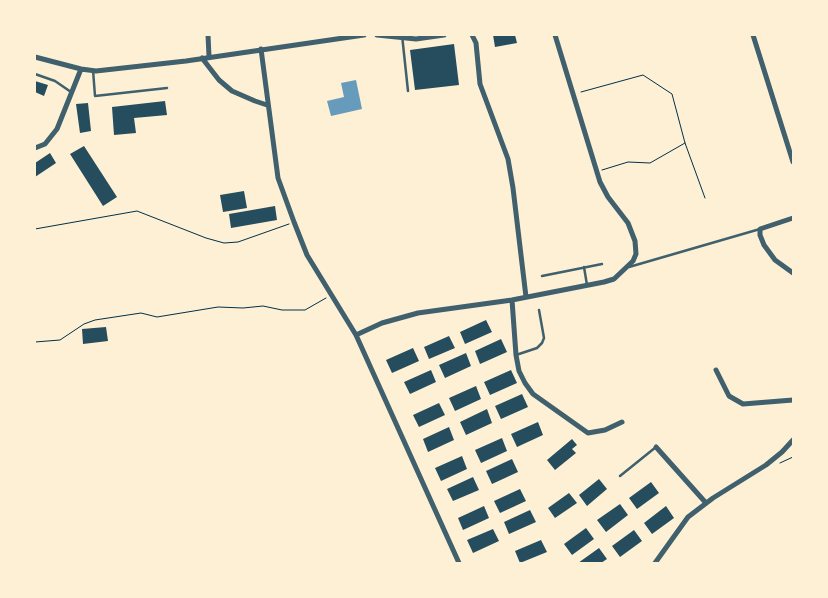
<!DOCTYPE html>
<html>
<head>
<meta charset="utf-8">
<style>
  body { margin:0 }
  #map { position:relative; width:828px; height:598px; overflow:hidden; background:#fdf0d5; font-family:Lato,sans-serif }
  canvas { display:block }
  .frame { position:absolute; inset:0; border:36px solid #fdf0d5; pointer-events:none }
</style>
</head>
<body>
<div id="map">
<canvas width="828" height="598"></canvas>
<div class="frame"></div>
</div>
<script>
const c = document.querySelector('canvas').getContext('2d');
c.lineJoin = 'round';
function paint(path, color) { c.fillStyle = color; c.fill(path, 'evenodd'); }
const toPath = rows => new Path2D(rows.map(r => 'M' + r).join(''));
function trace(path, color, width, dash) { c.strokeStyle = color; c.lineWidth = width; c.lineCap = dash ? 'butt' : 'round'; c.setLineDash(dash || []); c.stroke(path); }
paint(toPath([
  [356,80,362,109,331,116,327,101,344,97,341,83]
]), '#669bbc');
paint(toPath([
  [493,35,515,35,517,43,495,47],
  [454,44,459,85,415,90,410,50],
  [35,81,48,85,44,96,35,92],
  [165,101,167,115,134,118,136,133,114,135,112,107],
  [88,103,91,131,80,133,76,104],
  [84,146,117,197,103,206,70,154],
  [50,153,56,163,35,177,35,163],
  [244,191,247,208,223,212,220,195],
  [275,206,277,220,231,228,229,214],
  [486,320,492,332,465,344,460,332],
  [106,327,108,341,83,344,82,329],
  [449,336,455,348,429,359,424,347],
  [501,339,507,352,480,364,475,351],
  [413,348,419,361,392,373,386,360],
  [466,353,471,366,445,378,439,365],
  [431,370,436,382,410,394,404,382],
  [511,370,517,383,490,395,484,382],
  [476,386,481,399,455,411,449,398],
  [522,394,528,407,501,419,495,406],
  [439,403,445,415,419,427,413,415],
  [487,409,492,423,466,435,460,422],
  [538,422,543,435,517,447,511,434],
  [449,427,454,440,428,452,423,439],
  [502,438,507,451,481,463,475,450],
  [572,439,577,445,572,449,576,453,555,470,547,460],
  [462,456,467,469,441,481,435,468],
  [512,459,518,472,492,484,486,471],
  [473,477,479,490,453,501,447,489],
  [599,479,607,489,587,506,579,495],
  [651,482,659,493,637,509,629,498],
  [520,489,526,501,500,513,494,501],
  [569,493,577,503,555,518,548,508],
  [620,504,628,515,606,532,597,520],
  [484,506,489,518,463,530,458,518],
  [666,506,674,518,652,534,644,523],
  [530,510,536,522,509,534,504,522],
  [586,528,594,539,572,555,564,544],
  [493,529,499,541,473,553,467,540],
  [634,530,642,541,620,557,612,546],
  [541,540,547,552,520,563,515,551],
  [599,548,607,559,601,563,578,563]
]), '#264d5e');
trace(toPath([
  [581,92,643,75,672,94,685,143,705,198],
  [602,170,628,162,650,163,685,143],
  [35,229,137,211,206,238,224,243,238,242,289,224],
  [35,342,60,340,84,324,95,320,141,313,157,317,218,307,243,308,263,306,282,310,305,310,326,298],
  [780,463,793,457]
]), '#003049', 1);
trace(toPath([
  [402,35,408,91],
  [93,70,95,96,167,88],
  [35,74,55,81,71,92],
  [584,267,587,285],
  [629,267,760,229],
  [542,276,602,264],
  [516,355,537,348,542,343,544,338,539,310],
  [620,476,656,447]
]), '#3f606c', 2.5);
trace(toPath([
  [208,35,209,56],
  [377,35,416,39,444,35],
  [472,35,476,43,480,84,508,159,513,188,526,297],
  [753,35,793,162],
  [261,49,278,178,294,222,307,255,356,335,459,563],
  [35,57,81,69,96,71,186,61,364,35],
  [202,58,219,80,232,91,255,101,267,105],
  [35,148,45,144,57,129,81,69],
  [793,218,760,229,760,235,764,245,775,260,793,273],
  [512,300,516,355,519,371,525,383,533,394,588,433,605,430,622,422],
  [356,335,382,323,418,313,512,300,604,282,614,279,633,261,636,254,635,241,628,223,608,197,600,182,555,35],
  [716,370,729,396,743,404,793,400],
  [656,447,706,503],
  [655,563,688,517,713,498,766,465,782,452,793,440]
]), '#3f606c', 5);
</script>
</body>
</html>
